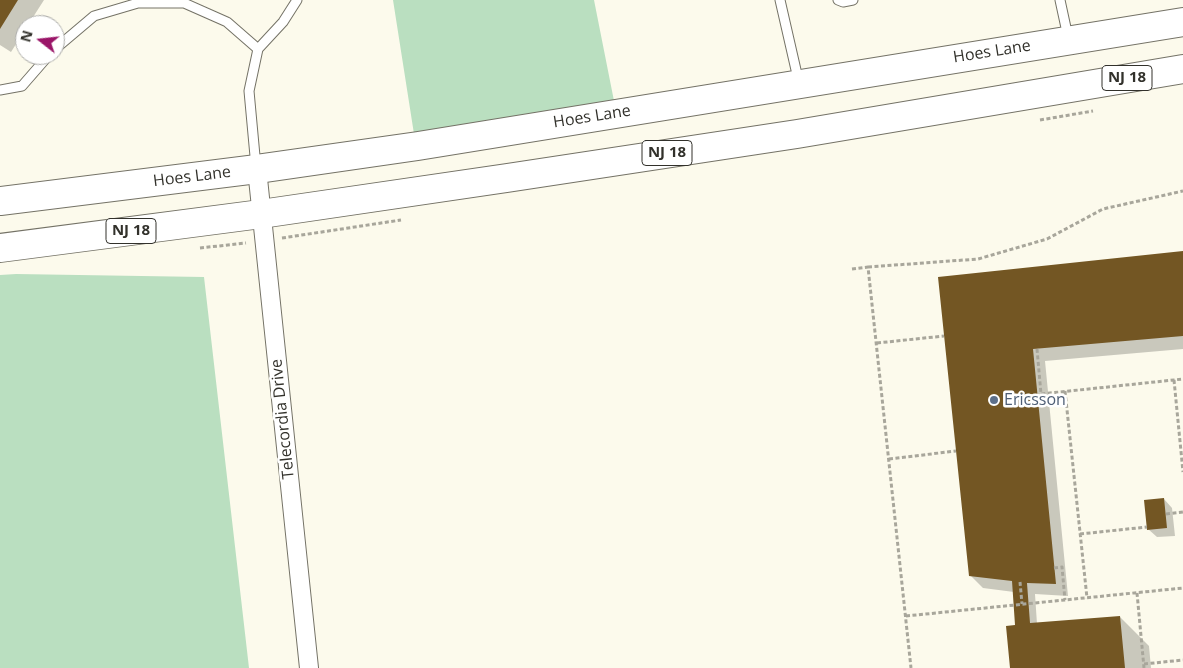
<!DOCTYPE html>
<html>
<head>
<meta charset="utf-8">
<style>
  body { margin:0 }
  #map { position:relative; width:1183px; height:668px; overflow:hidden; background:#fcfaec; font-family:"Open Sans",sans-serif }
  canvas { display:block }
  .north { position:absolute; left:15px; top:15px; width:50px; height:50px; box-sizing:border-box; background:#fff; border:1px solid #adadaa; border-radius:50%; rotate:286deg; font-size:14px; font-weight:700; line-height:20px; text-align:center; color:#32312b }
  .north::after { content:''; display:block; margin:auto; width:18px; height:22px; background:#9a1568; clip-path:polygon(50% 0,100% 100%,50% 72%,0 100%) }
</style>
</head>
<body>
<div id="map">
<canvas width="1183" height="668"></canvas>
<div class="north">N</div>
</div>
<script>
const c = document.querySelector('canvas').getContext('2d');
c.lineJoin = 'round';
function paint(path, color) { c.fillStyle = color; c.fill(path, 'evenodd'); }
const toPath = rows => new Path2D(rows.map(r => 'M' + r).join(''));
function trace(path, color, width, dash) { c.strokeStyle = color; c.lineWidth = width; c.lineCap = dash ? 'butt' : 'round'; c.setLineDash(dash || []); c.stroke(path); }
function drawText(font, color, halo, rows, align = 'center') {
  c.font = font + ' "Open Sans",sans-serif'; c.lineWidth = 5; c.setLineDash([]); c.textBaseline = 'middle'; c.strokeStyle = halo; c.fillStyle = color; for (const [text, x, y, turn = 0] of rows) {
    c.save(); c.translate(x, y); c.rotate((+turn || 0) * Math.PI / 180); c.textAlign = isNaN(turn) ? turn : align; if (halo) c.strokeText(text, 0, 0); c.fillText(text, 0, 0); c.restore();
  }
}
paint(toPath([
  [393,0,594,0,615,106,414,134],
  [16,274,204,277,249,668,0,668,0,275]
]), '#badfc0');
paint(toPath([
  [0,0,44,0,28,25,25,25,25,30,11,52,0,45],
  [1183,252,1183,349,1045,361,1068,596,1035,594,1037,624,1120,617,1149,646,1151,668,1012,668,1018,626,1014,592,983,588,970,575,939,278],
  [1164,499,1172,508,1175,536,1157,537,1148,529]
]), '#0003');
paint(toPath([
  [0,0,18,0,0,29],
  [1183,251,1183,336,1033,349,1056,584,1027,583,1030,623,1120,616,1125,668,1010,668,1006,626,1015,625,1012,581,969,576,938,277],
  [1164,498,1167,528,1147,530,1144,500]
]), '#735623');
const service = toPath([
  [780,0,799,83],
  [838,0,843,2,853,0],
  [1060,0,1068,37],
  [55,49,94,16,138,3,184,3,227,22,258,49],
  [0,90,22,86,49,55],
  [256,167,249,91,258,49,283,22,297,0]
]);
const minor = toPath([
  [257,169,309,668]
]);
const trunk = toPath([
  [0,201,257,169,418,146,1183,22],
  [0,248,261,214,507,178,797,134,1183,69]
]);
trace(service, '#747266', 11);
trace(minor, '#747266', 20);
trace(trunk, '#747266', 30);
trace(toPath([
  [1040,120,1093,111],
  [282,238,401,220],
  [200,248,246,243],
  [868,267,978,259,1047,239,1103,209,1183,191],
  [852,269,868,267,911,668],
  [877,343,944,336],
  [1037,349,1041,394,1183,379],
  [1174,380,1183,472],
  [1065,391,1087,598],
  [889,459,956,451],
  [1166,514,1183,512],
  [1080,534,1147,527],
  [1054,568,1062,567,1065,600],
  [1020,582,1022,604],
  [1137,593,1144,668],
  [906,616,1183,588],
  [1144,664,1183,660]
]), '#a8a69b', 3, [4, 2.5]);
trace(service, '#fff', 9);
trace(minor, '#fff', 18);
trace(trunk, '#fff', 28);
for (const [x, y, r, color] of [
  [994,400,5,"#5c6f8a"]
]) { const dot = new Path2D(); dot.arc(x, y, r, 0, 2 * Math.PI); c.fillStyle = color; c.fill(dot); trace(dot, '#fff', 2); }
for (const [x, y, w] of [
  [1127,78,50],
  [667,153,50],
  [131,231,50]
]) { const box = new Path2D(); box.roundRect(x - w / 2, y - 12.5, w, 25, 4); c.fillStyle = '#fff'; c.fill(box); trace(box, '#32312b', 1); }
drawText('bold 15px', '#32312b', null, [
  ["NJ 18",1127,78],
  ["NJ 18",667,153],
  ["NJ 18",131,231]
]);
drawText('16px', '#32312b', '#fff', [
  ["Hoes Lane",992,52,-9],
  ["Hoes Lane",592,117,-9],
  ["Hoes Lane",192,177,-7],
  ["Telecordia Drive",283,419,-96]
]);
drawText('16px', '#4e5e75', '#fff', [
  ["Ericsson",1004,400]
], 'left');
</script>
</body>
</html>
